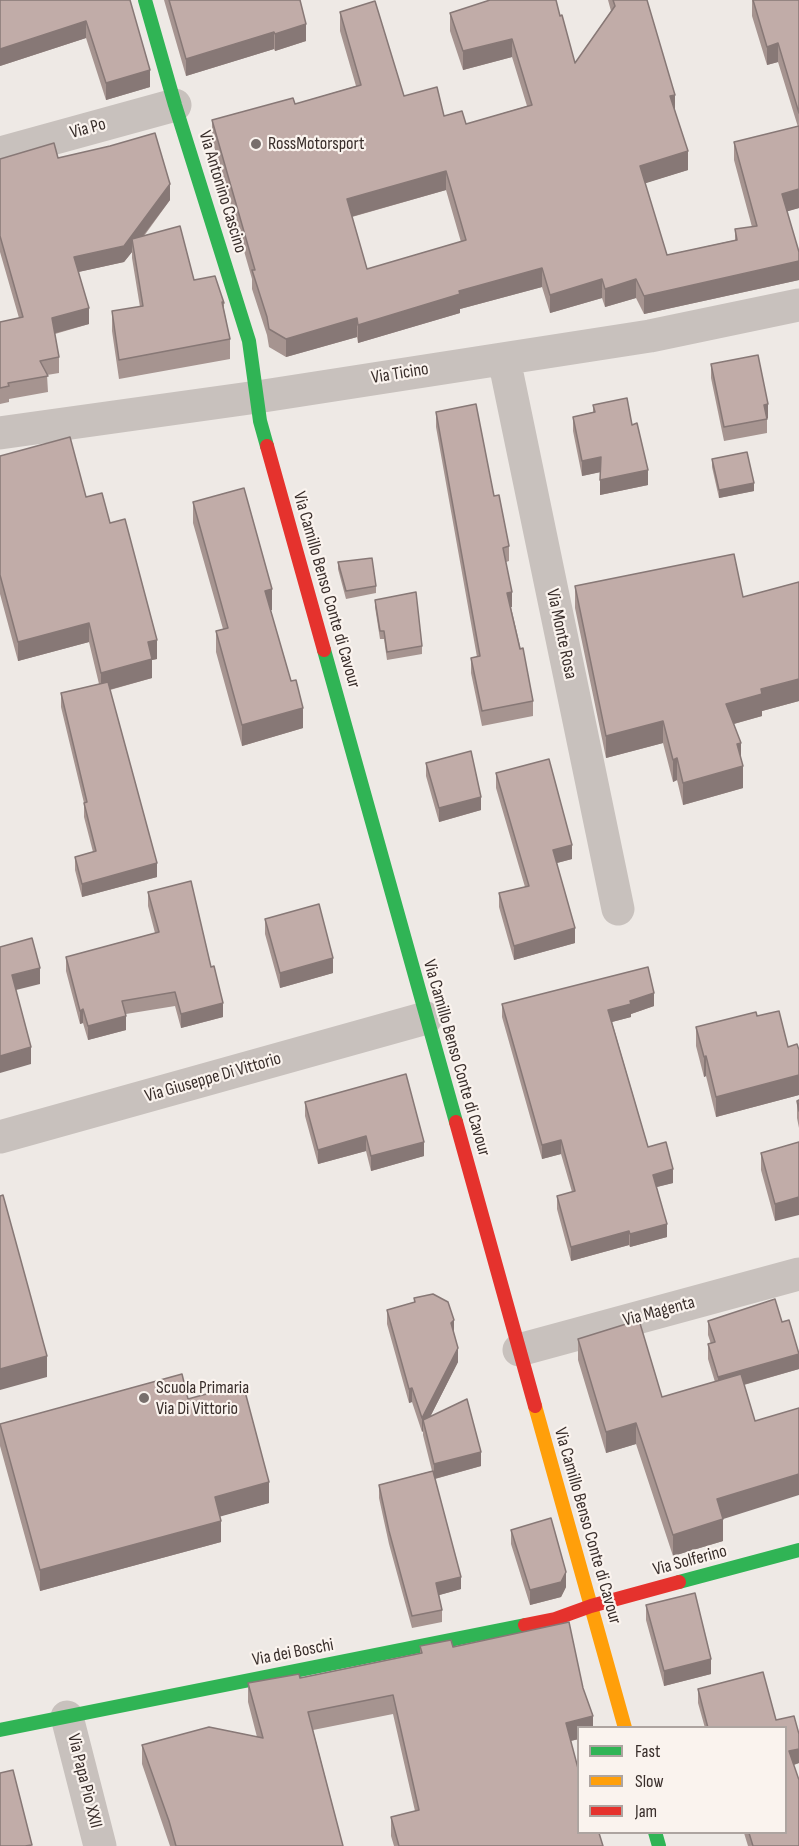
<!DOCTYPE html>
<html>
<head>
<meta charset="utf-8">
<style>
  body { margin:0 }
  #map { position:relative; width:799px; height:1846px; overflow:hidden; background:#eee9e5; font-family:"Sofia Sans Condensed",sans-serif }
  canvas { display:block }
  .legend { position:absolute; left:577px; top:1726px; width:210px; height:108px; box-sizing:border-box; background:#faf3ee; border:2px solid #ada4a0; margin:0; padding:8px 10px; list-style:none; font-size:18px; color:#392e2b }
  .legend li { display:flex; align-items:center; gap:12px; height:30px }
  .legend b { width:30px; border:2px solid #ada4a0 }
</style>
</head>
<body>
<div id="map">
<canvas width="799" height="1846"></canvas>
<ul class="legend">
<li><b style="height:8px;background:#30b455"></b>Fast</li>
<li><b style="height:8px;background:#ff9f0a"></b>Slow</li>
<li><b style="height:8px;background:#e5322d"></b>Jam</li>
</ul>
</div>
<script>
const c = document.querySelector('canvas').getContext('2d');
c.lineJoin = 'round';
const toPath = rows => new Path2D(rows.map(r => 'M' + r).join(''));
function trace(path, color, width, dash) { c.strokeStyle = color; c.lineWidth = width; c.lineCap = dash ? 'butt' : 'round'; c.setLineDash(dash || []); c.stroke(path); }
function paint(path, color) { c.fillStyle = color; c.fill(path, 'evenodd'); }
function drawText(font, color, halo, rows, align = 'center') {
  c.font = font + ' "Sofia Sans Condensed",sans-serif'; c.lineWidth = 4.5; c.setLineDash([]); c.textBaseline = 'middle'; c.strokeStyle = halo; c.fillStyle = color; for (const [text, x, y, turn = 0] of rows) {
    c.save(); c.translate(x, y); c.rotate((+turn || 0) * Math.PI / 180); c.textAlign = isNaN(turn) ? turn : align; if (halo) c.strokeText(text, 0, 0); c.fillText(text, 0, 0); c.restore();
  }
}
trace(toPath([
  [0,153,175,105],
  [504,359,618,909],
  [0,433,257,397,650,336,799,305],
  [0,1137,426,1018],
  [519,1350,799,1274],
  [67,1717,100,1846]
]), '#c8c1bd', 33);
trace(toPath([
  [145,0,175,105,249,341,260,421,267,446],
  [324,650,456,1122],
  [679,1582,799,1550],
  [0,1730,525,1625],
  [655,1832,659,1846]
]), '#30b455', 14);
trace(toPath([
  [535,1406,625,1728]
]), '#ff9f0a', 14);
trace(toPath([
  [267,446,324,650],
  [456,1122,535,1406],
  [525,1625,555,1619,591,1606,679,1582]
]), '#e5322d', 14);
paint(toPath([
  [0,0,130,0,150,87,106,100,86,38,0,66],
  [164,0,300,0,306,41,275,51,274,49,186,76],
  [608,0,647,0,675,110,688,170,645,183,667,255,735,240,735,229,752,227,734,160,734,142,798,127,778,62,767,65,752,16,752,0,799,0,799,208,787,211,799,252,799,280,644,314,636,298,605,307,602,298,550,313,542,287,460,309,460,313,358,343,357,337,286,357,269,347,267,335,252,289,252,279,212,139,212,120,295,104,356,86,340,31,340,12,404,96,444,116,466,124,527,106,512,57,463,70,450,31,450,13,560,16,575,63,611,11],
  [446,190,461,242,367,269,352,217],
  [58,158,170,200,144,236,194,280,224,303,224,310,230,339,230,359,119,379,112,331,112,311,140,307,132,258,132,252,124,262,78,272,89,324,55,334,59,357,59,373,47,375,48,392,9,399,9,402,0,404,0,322,19,318,0,252,0,159],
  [711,364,768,418,767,418,767,433,724,441,711,378],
  [593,405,632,425,648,485,600,495,600,472,582,476,573,431,573,417,593,412],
  [436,412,494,496,509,546,509,561,506,562,512,607,511,607,533,701,533,716,482,726,471,673,471,658,477,657,436,427],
  [0,456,86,497,110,523,157,659,152,660,152,678,110,690,157,877,82,897,75,870,75,857,93,852,84,817,84,803,61,707,61,693,99,684,89,642,18,661,0,594],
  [712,459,754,491,719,498,712,467],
  [193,502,272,610,270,610,303,728,242,746,216,652,216,631,223,629,193,523],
  [338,562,376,586,376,593,346,599,338,569],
  [799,582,799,701,762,711,762,716,734,724,741,758,743,788,683,805,677,780,673,782,663,743,606,758,575,608,575,586,743,597],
  [375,600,422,646,422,654,387,660,384,639,380,639,375,607],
  [426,763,481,810,439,822,426,776],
  [496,773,572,859,557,863,575,943,514,960,499,907,499,893,525,887,496,788],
  [148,892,223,1017,181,1028,175,1006,126,1014,126,1030,88,1040,83,1023,80,1024,66,971,66,957,155,933,148,906],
  [265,919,333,973,280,988,265,934],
  [502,1004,654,1006,631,1014,631,1017,612,1022,648,1147,673,1183,656,1187,667,1237,630,1247,629,1245,571,1261,557,1209,557,1196,572,1192,561,1154,542,1159,502,1017],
  [757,1016,788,1047,799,1050,799,1095,716,1117,706,1076,704,1077,696,1046,696,1027],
  [799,1100,799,1128,797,1118,797,1101],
  [305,1102,424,1156,371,1171,366,1151,318,1164,305,1116],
  [799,1142,775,1221,761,1170,761,1153],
  [414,1298,454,1333,458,1362,430,1417,481,1466,435,1479,461,1589,439,1595,442,1610,442,1622,412,1628,389,1544,379,1498,379,1485,432,1471,423,1435,423,1431,422,1432,412,1402,409,1403,387,1324,387,1310,414,1303],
  [708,1321,782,1322,799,1369,744,1385,723,1519,723,1541,673,1556,636,1444,606,1453,578,1360,578,1339,662,1397,715,1382,708,1359,708,1344,711,1344,708,1335],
  [188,1399,269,1503,220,1516,221,1542,40,1591,0,1446,0,1424],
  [511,1530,566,1587,561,1597,530,1605,511,1544],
  [646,1605,711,1674,664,1686,646,1620],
  [420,1646,453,1647,583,1688,593,1728,579,1728,579,1739,570,1741,579,1833,603,1846,394,1846,391,1836,391,1817,415,1811,393,1714,313,1730,343,1846,170,1846,142,1764,142,1745,257,1737,248,1702,248,1683,300,1678,420,1653],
  [698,1689,776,1720,799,1734,799,1763,794,1765,799,1846,748,1846,744,1833,786,1833,786,1728,705,1728,698,1703]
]), '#a69490');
paint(toPath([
  [86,21,86,38,0,66,0,49],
  [306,24,306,41,275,51,275,34],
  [274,32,274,49,186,76,186,59],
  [512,39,512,57,463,70,463,51],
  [778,43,778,62,767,65,767,47],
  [150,70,150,87,106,100,106,83],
  [675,95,675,113,670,96],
  [688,151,688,170,640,185,640,166],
  [446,171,446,190,347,218,347,199],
  [170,184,170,200,133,249,132,239,132,252,124,262,74,273,74,257],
  [799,189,799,208,782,213,782,194],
  [799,261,799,280,644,314,644,296],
  [542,268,542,287,460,309,460,313,358,343,358,325,459,291],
  [602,279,602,298,550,313,550,295],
  [636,279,636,298,605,307,605,289],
  [89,308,89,324,52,334,52,318],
  [357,318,357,337,286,357,286,339],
  [768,404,768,418,764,419,764,405],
  [601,457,601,472,582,476,582,461],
  [648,470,648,485,600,495,600,480],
  [754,483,754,491,719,498,719,490],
  [272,589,272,610,265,612,265,591],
  [512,592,512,607,507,608,507,593],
  [89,623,89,642,18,661,18,642],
  [157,640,157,659,152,660,152,678,101,692,101,673,148,642],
  [799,679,799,701,762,711,762,716,726,726,726,704,761,689],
  [303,708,303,728,242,746,242,725],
  [663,721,663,743,606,758,606,736],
  [741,743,741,765,737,744],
  [677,758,677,780,673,782,673,760],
  [743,766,743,788,683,805,683,783],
  [481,797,481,810,439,822,439,808],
  [572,845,572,859,553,864,553,850],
  [157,863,157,877,82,897,82,884],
  [575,928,575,943,514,960,514,946],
  [333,958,333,973,280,988,280,973],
  [40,968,40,984,12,991,12,975],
  [654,993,654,1006,631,1014,631,1017,608,1023,608,1010,630,1001],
  [223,1003,223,1017,181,1028,181,1014],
  [83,1009,83,1023,80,1024,80,1011],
  [126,1016,126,1030,88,1040,88,1026],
  [31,1047,31,1064,0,1073,0,1056],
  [706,1056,706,1076,704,1077,704,1057],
  [799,1075,799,1095,716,1117,716,1097],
  [366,1136,366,1151,318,1164,318,1150],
  [561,1140,561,1154,542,1159,542,1145],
  [424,1142,424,1156,371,1171,371,1156],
  [673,1169,673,1183,653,1188,653,1175],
  [799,1197,799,1215,775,1221,775,1204],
  [667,1224,667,1237,630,1247,630,1234],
  [629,1231,629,1245,571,1261,571,1247],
  [454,1320,454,1334,451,1323],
  [458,1348,458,1362,425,1427,423,1420,423,1431,422,1432,422,1418],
  [799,1354,799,1369,718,1392,718,1377],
  [47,1356,47,1377,0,1390,0,1369],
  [412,1388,412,1402,409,1403,409,1389],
  [636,1423,636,1444,606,1453,606,1432],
  [481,1452,481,1466,434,1479,434,1464],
  [799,1474,799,1495,717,1521,717,1499],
  [269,1482,269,1503,215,1518,215,1497],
  [723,1519,723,1541,673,1556,673,1535],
  [221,1521,221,1542,40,1591,40,1570],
  [566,1572,566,1587,561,1597,530,1605,530,1590],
  [461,1577,461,1589,436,1596,436,1583],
  [711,1659,711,1674,664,1686,664,1671],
  [593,1716,593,1728,579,1728,579,1739,566,1742,566,1723],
  [799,1749,799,1763,789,1766,789,1751]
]), '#877876');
const building = toPath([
  [0,0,130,0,150,70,106,83,86,21,0,49,0,0],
  [169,0,300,0,306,24,275,34,274,32,186,59,169,0],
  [490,0,556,0,560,16,562,15,575,63,615,6,613,0,647,0,675,95,670,96,688,151,640,166,667,255,737,240,735,229,757,226,734,142,799,126,799,189,782,194,799,252,799,261,644,296,636,279,605,289,602,279,550,295,542,268,459,291,460,294,358,325,357,318,286,339,269,329,267,317,252,270,255,270,212,120,293,98,295,104,361,85,340,12,375,1,404,96,437,87,444,116,462,111,466,124,532,105,512,39,463,51,450,13,490,0],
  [446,171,466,240,367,269,347,199,446,171],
  [753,0,799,0,799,113,778,43,767,47,753,0],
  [155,133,170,184,124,246,74,257,89,308,52,318,59,357,40,361,48,376,8,383,9,386,0,388,0,322,23,317,0,236,0,159,54,143,58,158,110,146,155,133],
  [180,226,194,280,215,276,224,303,222,302,230,339,119,360,112,311,143,306,132,239,180,226],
  [758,355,768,404,764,405,767,419,724,427,711,364,758,355],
  [627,398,632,425,637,423,648,470,600,480,601,457,582,461,573,417,595,412,593,405,627,398],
  [476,404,494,496,499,495,509,546,503,548,512,592,507,593,520,649,523,648,533,701,482,711,471,658,480,656,436,412,476,404],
  [70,437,86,497,102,493,110,523,125,519,157,640,148,642,152,659,101,673,89,623,18,642,0,575,0,456,70,437],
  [747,452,754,483,719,490,712,459,747,452],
  [244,488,272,589,265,591,291,681,296,680,303,708,242,725,216,631,228,628,193,502,244,488],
  [734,554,743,597,799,582,799,679,761,689,762,694,726,704,741,743,737,744,743,766,683,783,677,758,673,760,663,721,606,736,575,586,734,554],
  [372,558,376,586,346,591,338,562,372,558],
  [416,592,422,646,387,652,384,631,380,631,375,600,416,592],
  [108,682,157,863,82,884,75,857,96,851,84,803,87,802,61,693,108,682],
  [471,751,481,797,439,808,426,763,471,751],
  [549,759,572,845,553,850,575,928,514,946,499,893,529,886,496,773,549,759],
  [191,881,211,967,214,966,223,1003,181,1014,175,992,122,1001,126,1016,88,1026,83,1009,80,1011,66,957,159,932,148,892,191,881],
  [319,904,333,958,280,973,265,919,319,904],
  [32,938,40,968,12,975,31,1047,0,1056,0,947,32,938],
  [648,967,654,993,630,1001,631,1004,608,1010,648,1147,666,1142,673,1169,653,1175,667,1224,630,1234,629,1231,571,1247,557,1196,575,1191,561,1140,542,1145,502,1004,648,967],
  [779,1011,788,1047,797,1044,799,1050,799,1075,716,1097,706,1056,704,1057,696,1027,756,1012,757,1016,779,1011],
  [406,1074,424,1142,371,1156,366,1136,318,1150,305,1102,406,1074],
  [799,1100,799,1111,797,1101,799,1100],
  [799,1142,799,1197,775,1204,761,1153,799,1142],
  [3,1195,47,1356,0,1369,0,1196,3,1195],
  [433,1294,448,1302,454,1320,451,1323,458,1348,422,1418,412,1388,409,1389,387,1310,415,1302,414,1298,433,1294],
  [775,1299,782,1322,789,1320,799,1354,718,1377,708,1344,715,1342,708,1321,775,1299],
  [639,1320,662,1397,741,1374,755,1421,799,1408,799,1474,717,1499,723,1519,673,1535,636,1423,606,1432,578,1339,639,1320],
  [182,1374,188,1399,243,1384,269,1482,215,1497,221,1521,40,1570,0,1424,182,1374],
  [467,1399,481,1452,434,1464,423,1420,467,1399],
  [433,1471,461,1577,436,1583,442,1610,412,1616,389,1531,379,1485,433,1471],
  [551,1518,566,1572,561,1582,530,1590,511,1530,551,1518],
  [695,1593,711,1659,664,1671,646,1605,695,1593],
  [569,1622,583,1688,593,1716,566,1723,579,1772,579,1833,599,1833,603,1846,399,1846,391,1817,419,1810,393,1695,308,1712,343,1846,176,1846,169,1821,142,1745,209,1727,263,1738,248,1683,299,1674,300,1678,422,1653,420,1646,451,1640,453,1647,569,1622],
  [763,1672,776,1720,794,1716,799,1734,799,1749,789,1751,799,1780,799,1846,753,1846,749,1833,786,1833,786,1728,708,1728,698,1689,763,1672],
  [13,1770,32,1845,25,1846,0,1846,0,1773,13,1770]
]);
paint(building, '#c1aca8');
trace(building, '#877876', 1.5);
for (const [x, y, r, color] of [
  [256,144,6,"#786f6c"],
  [144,1398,6,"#786f6c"]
]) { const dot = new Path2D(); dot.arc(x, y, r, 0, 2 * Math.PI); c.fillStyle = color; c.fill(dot); trace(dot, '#faf3ee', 2); }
drawText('18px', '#392e2b', '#faf3ee', [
  ["Via Po",88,129,-15],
  ["Via Antonino Cascino",222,192,73],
  ["Via Ticino",400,374,-9],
  ["Via Camillo Benso Conte di Cavour",326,590,74],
  ["Via Monte Rosa",561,634,78],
  ["Via Camillo Benso Conte di Cavour",456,1058,74],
  ["Via Giuseppe Di Vittorio",213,1078,-16],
  ["Via Magenta",659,1312,-15],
  ["Via Camillo Benso Conte di Cavour",587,1526,74],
  ["Via Solferino",690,1561,-15],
  ["Via dei Boschi",293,1653,-11],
  ["Via Papa Pio XXII",84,1781,76]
]);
drawText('18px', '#392e2b', '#faf3ee', [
  ["RossMotorsport",268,144],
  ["Scuola Primaria",156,1388],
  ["Via Di Vittorio",156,1409]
], 'left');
</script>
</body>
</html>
